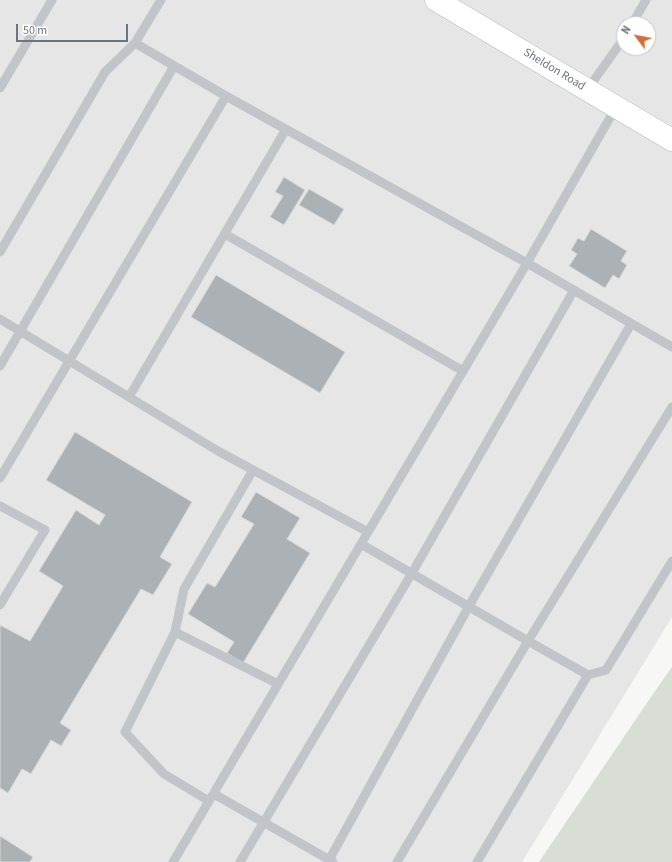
<!DOCTYPE html>
<html>
<head>
<meta charset="utf-8">
<style>
  body { margin:0 }
  #map { position:relative; width:672px; height:862px; overflow:hidden; background:#f7f7f5; font-family:"Source Sans 3",sans-serif }
  canvas { display:block }
  .north { position:absolute; left:616px; top:16px; width:40px; height:40px; box-sizing:border-box; background:#fff; border:1px solid #c3c8cd; border-radius:50%; rotate:302deg; font-size:11px; font-weight:700; line-height:16px; text-align:center; color:#6a7582 }
  .north::after { content:''; display:block; margin:auto; width:14px; height:18px; background:#d06e3c; clip-path:polygon(50% 0,100% 100%,50% 72%,0 100%) }
  .scale { position:absolute; left:16px; top:24px; width:112px; height:18px; box-sizing:border-box; border:2px solid #6a7582; border-top:0; padding-left:5px; font-size:12px; line-height:14px; white-space:nowrap; color:#6a7582; -webkit-text-stroke:3px #fff; paint-order:stroke }
</style>
</head>
<body>
<div id="map">
<canvas width="672" height="862"></canvas>
<div class="north">N</div>
<div class="scale">50 m</div>
</div>
<script>
const c = document.querySelector('canvas').getContext('2d');
c.lineJoin = 'round';
function paint(path, color) { c.fillStyle = color; c.fill(path, 'evenodd'); }
const toPath = rows => new Path2D(rows.map(r => 'M' + r).join(''));
function trace(path, color, width, dash) { c.strokeStyle = color; c.lineWidth = width; c.lineCap = dash ? 'butt' : 'round'; c.setLineDash(dash || []); c.stroke(path); }
function drawText(font, color, halo, rows, align = 'center') {
  c.font = font + ' "Source Sans 3",sans-serif'; c.lineWidth = 4; c.setLineDash([]); c.textBaseline = 'middle'; c.strokeStyle = halo; c.fillStyle = color; for (const [text, x, y, turn = 0] of rows) {
    c.save(); c.translate(x, y); c.rotate((+turn || 0) * Math.PI / 180); c.textAlign = isNaN(turn) ? turn : align; if (halo) c.strokeText(text, 0, 0); c.fillText(text, 0, 0); c.restore();
  }
}
paint(toPath([
  [0,0,672,0,672,617,522,862,0,862],
  [624,24,648,24,648,48,624,48]
]), '#e5e6e5');
paint(toPath([
  [672,667,672,862,539,862,653,694]
]), '#d8ded6');
const building = toPath([
  [284,177,305,190,284,225,270,217,283,196,275,192,284,177],
  [309,189,344,209,334,225,299,205,309,189],
  [591,229,627,251,621,261,627,265,619,279,613,275,605,288,569,266,577,254,571,250,578,238,584,241,591,229],
  [216,275,345,352,320,393,191,317,216,275],
  [75,432,192,502,160,557,172,564,153,595,141,589,60,723,71,730,61,746,51,740,31,774,22,769,8,793,0,788,0,625,30,641,63,586,39,571,76,510,99,525,105,515,46,480,75,432],
  [256,492,300,518,287,539,310,553,243,663,227,653,234,642,188,614,207,583,215,587,254,524,241,517,256,492],
  [0,836,33,857,30,862,0,862,0,836]
]);
paint(building, '#acb1b6');
trace(building, '#d9d9d7', 1);
const secondary = toPath([
  [436,0,672,140]
]);
trace(secondary, '#b6babe', 23);
trace(toPath([
  [632,24,646,0],
  [135,43,226,96,527,263,672,347],
  [0,88,52,0],
  [587,90,624,38],
  [225,234,463,371],
  [0,252,105,72,135,43,161,0],
  [0,319,218,451,368,532],
  [0,366,174,66],
  [129,397,286,129],
  [0,478,226,96],
  [0,506,45,530,0,605],
  [361,544,528,641,397,862],
  [175,632,278,684],
  [588,675,606,670,672,561],
  [214,794,333,862],
  [209,801,164,774,125,732,175,632,184,589,253,470],
  [173,862,527,263,616,107],
  [240,862,412,573,574,290],
  [328,862,469,606,631,324],
  [477,862,588,675,528,641,672,407]
]), '#c1c4c8', 9);
trace(secondary, '#fff', 22);
drawText('12px', '#6a7582', '#fff', [
  ["Sheldon Road",554,70,31]
]);
</script>
</body>
</html>
